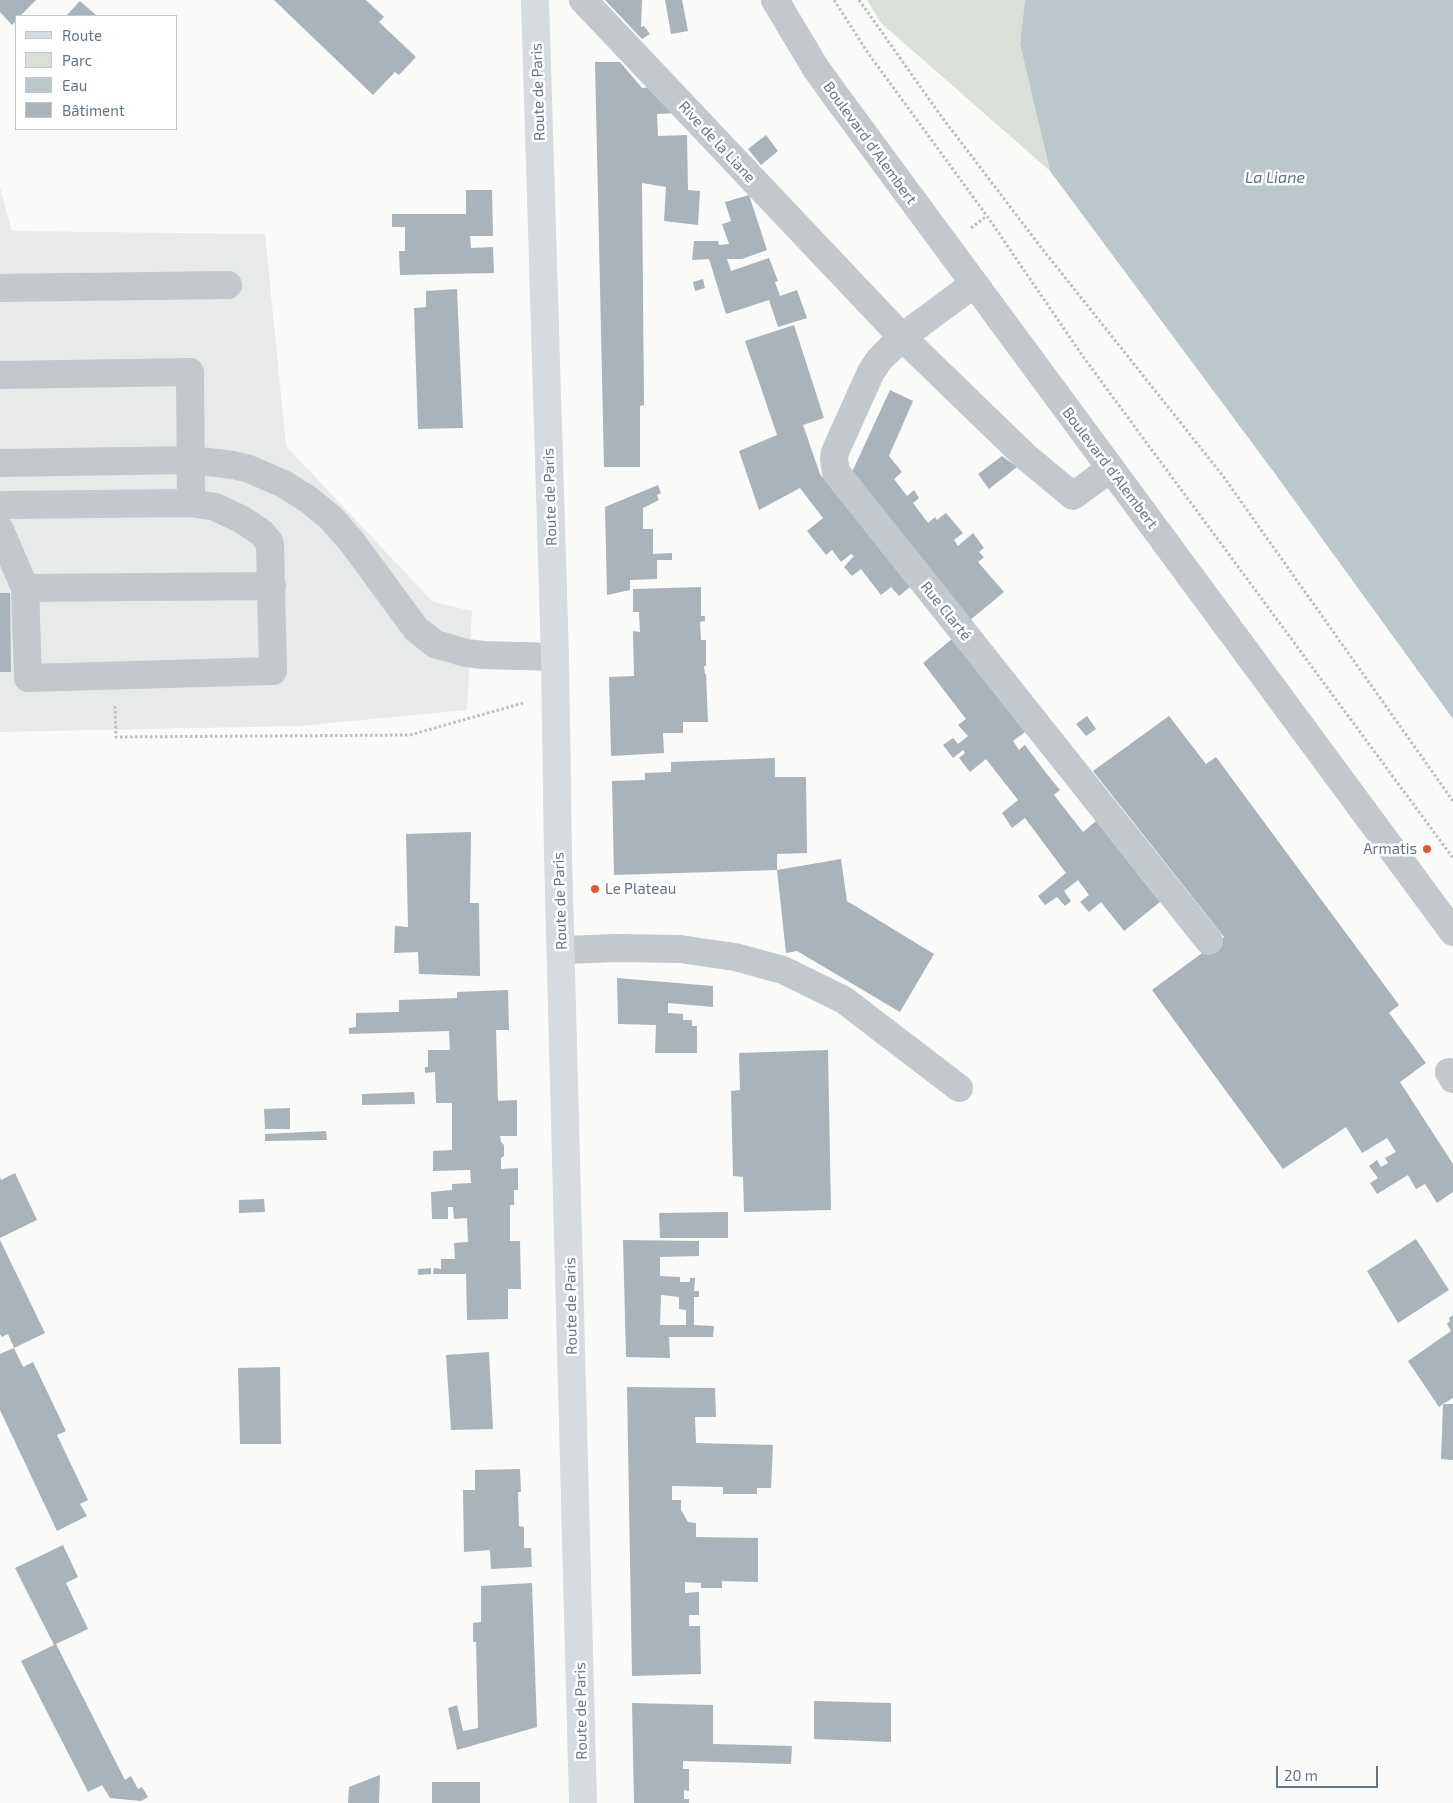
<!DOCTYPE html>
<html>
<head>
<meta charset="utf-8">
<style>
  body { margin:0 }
  #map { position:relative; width:1453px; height:1803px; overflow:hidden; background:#fafaf8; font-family:"Exo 2",sans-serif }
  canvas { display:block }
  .legend { position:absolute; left:15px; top:15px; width:162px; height:115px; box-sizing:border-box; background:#fff; border:1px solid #c1c8cd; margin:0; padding:6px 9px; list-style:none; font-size:15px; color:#657683 }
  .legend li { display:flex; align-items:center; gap:10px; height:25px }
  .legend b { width:25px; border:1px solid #c1c8cd }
  .scale { position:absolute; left:1276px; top:1766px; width:102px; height:22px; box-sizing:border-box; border:2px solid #657683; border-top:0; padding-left:6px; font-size:15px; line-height:18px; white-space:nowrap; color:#657683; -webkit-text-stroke:4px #fff; paint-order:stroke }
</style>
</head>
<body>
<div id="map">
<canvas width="1453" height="1803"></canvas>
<ul class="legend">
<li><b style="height:6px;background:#d6dbdf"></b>Route</li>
<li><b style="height:14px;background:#dadfd7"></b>Parc</li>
<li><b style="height:14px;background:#bbc7cb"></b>Eau</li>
<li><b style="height:14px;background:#aab3b9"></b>Bâtiment</li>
</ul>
<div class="scale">20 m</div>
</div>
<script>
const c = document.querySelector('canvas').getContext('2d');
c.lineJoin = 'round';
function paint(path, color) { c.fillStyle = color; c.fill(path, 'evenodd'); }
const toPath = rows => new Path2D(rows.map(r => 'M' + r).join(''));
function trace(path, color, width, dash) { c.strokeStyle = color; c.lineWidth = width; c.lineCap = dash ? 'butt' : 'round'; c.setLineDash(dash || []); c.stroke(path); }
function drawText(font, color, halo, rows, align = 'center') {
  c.font = font + ' "Exo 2",sans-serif'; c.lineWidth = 5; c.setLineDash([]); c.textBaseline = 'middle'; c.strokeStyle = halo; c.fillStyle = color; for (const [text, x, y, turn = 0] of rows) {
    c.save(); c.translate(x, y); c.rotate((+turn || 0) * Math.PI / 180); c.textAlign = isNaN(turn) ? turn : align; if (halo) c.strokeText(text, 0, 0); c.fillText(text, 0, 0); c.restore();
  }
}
paint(toPath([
  [0,188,12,231,265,234,286,446,433,602,472,611,467,710,299,726,0,732]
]), '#e8e9e9');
paint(toPath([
  [867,0,1025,0,1020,44,1050,171,881,23]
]), '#dadfd7');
paint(toPath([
  [1025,0,1453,0,1453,719,1273,471,1050,171,1020,44]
]), '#bbc7cb');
paint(toPath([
  [0,0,36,0,20,16,16,16,16,21,12,25,0,12],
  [274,0,366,0,384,17,379,22,416,57,399,75,395,72,373,95],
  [605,0,642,0,641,27,644,26,650,34,642,39],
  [665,0,682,0,688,31,671,34],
  [80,1,97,16,66,16],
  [595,62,620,62,642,88,654,87,678,113,657,114,658,136,687,135,688,190,700,191,698,225,664,221,666,187,642,183,644,405,640,406,640,467,604,467],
  [766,135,778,151,761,165,748,149],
  [466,190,492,190,493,236,470,236,471,248,493,247,494,273,400,275,399,251,405,251,405,227,392,227,392,214,466,214],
  [749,195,767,250,742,259,727,259,731,271,769,258,778,281,775,282,780,296,797,290,807,318,778,327,769,300,726,314,709,259,692,260,694,241,718,241,719,245,729,244,722,224,731,221,725,202],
  [703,279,705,288,695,291,693,282],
  [457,289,463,428,418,429,414,308,426,307,426,291],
  [794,325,824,418,803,425,820,474,910,587,899,596,891,587,881,595,861,569,852,576,844,567,854,556,851,554,841,562,832,550,826,555,807,531,823,518,800,488,759,510,739,451,777,435,745,341],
  [890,390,913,401,889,456,902,472,894,479,907,496,914,490,919,498,913,503,928,523,935,517,937,520,946,513,963,533,954,540,958,546,973,533,984,548,979,552,984,557,978,562,1004,592,969,621,852,472],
  [1002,456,1017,467,989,489,978,474],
  [658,485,661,493,657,495,659,500,643,508,643,529,653,529,653,554,672,553,672,560,657,560,657,579,630,580,630,590,607,595,605,507],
  [701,587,701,616,705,616,705,621,700,622,701,640,706,640,706,666,704,666,705,674,706,674,708,722,683,722,683,733,663,733,664,753,611,756,609,677,634,676,633,631,640,632,639,612,633,612,633,589],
  [0,593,10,593,11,672,0,672],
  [952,639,1025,732,1013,741,1019,750,1025,745,1046,773,1060,790,1054,795,1083,832,1096,821,1160,902,1124,931,1101,902,1089,912,1080,902,1089,895,1078,880,1064,891,1071,901,1065,906,1057,897,1045,905,1038,896,1066,873,1025,818,1012,828,1002,813,1018,800,986,759,970,772,959,758,965,753,963,750,953,758,943,745,953,738,958,744,968,736,958,725,966,719,923,663],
  [1087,716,1096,729,1086,736,1076,724],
  [1169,716,1206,764,1216,757,1399,1005,1389,1013,1426,1063,1400,1082,1453,1164,1453,1192,1437,1203,1425,1184,1416,1189,1408,1175,1377,1194,1370,1183,1378,1178,1369,1166,1377,1160,1381,1167,1388,1163,1385,1158,1396,1152,1387,1138,1362,1153,1346,1127,1283,1169,1152,990,1224,937,1093,771],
  [775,758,775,777,806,777,807,853,777,854,777,870,614,875,612,781,645,780,645,773,671,772,671,762],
  [471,832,470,903,479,903,480,976,419,974,418,952,394,953,395,926,408,927,406,834],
  [841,859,847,901,934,954,900,1012,797,951,786,953,777,870],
  [617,978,713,986,713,1007,668,1003,668,1013,683,1014,683,1020,692,1020,692,1026,697,1026,697,1053,655,1053,656,1025,618,1024],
  [508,990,509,1030,496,1030,498,1101,517,1100,517,1136,500,1136,501,1142,504,1145,504,1156,501,1158,501,1169,518,1168,518,1190,514,1190,514,1205,510,1205,510,1241,520,1241,521,1289,508,1289,508,1319,467,1320,466,1274,433,1274,434,1268,441,1269,441,1259,455,1259,454,1243,468,1242,467,1218,454,1219,453,1207,448,1207,448,1219,432,1219,431,1192,452,1190,452,1184,471,1183,470,1170,433,1171,433,1151,452,1150,452,1103,436,1103,435,1072,425,1073,425,1067,428,1067,428,1050,450,1050,449,1031,349,1034,349,1028,356,1027,356,1013,399,1012,399,1000,457,998,457,992],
  [828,1050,831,1210,744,1212,743,1177,733,1176,731,1091,740,1090,739,1053],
  [414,1092,415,1104,362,1105,362,1094],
  [290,1108,290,1129,265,1129,264,1109],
  [326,1131,327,1140,265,1141,265,1134],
  [15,1173,37,1220,0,1238,0,1177,1,1180],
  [264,1199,265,1212,239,1213,239,1200],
  [728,1212,728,1238,660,1238,659,1213],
  [1416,1239,1449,1290,1398,1323,1367,1271],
  [0,1240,45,1333,14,1348,23,1367,33,1362,66,1431,57,1435,88,1500,80,1504,87,1516,57,1531,0,1410,0,1354,14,1348,8,1334,2,1337,0,1334],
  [623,1240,699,1241,699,1256,660,1257,660,1276,680,1277,680,1282,690,1282,690,1278,695,1278,694,1291,699,1291,699,1297,694,1297,694,1325,714,1326,713,1337,669,1337,670,1358,626,1357],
  [661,1295,679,1297,679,1309,686,1310,686,1325,660,1325],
  [431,1268,431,1274,418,1275,418,1269],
  [1453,1315,1453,1398,1443,1404,1453,1404,1453,1460,1441,1459,1443,1404,1439,1407,1408,1361,1451,1331,1447,1324,1450,1321,1449,1318],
  [489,1352,493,1429,451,1430,446,1355],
  [280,1367,281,1444,240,1444,238,1368],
  [627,1387,715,1388,716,1417,695,1417,696,1443,773,1445,771,1488,757,1488,757,1494,723,1494,723,1487,672,1486,672,1500,681,1500,681,1510,688,1522,696,1523,696,1537,758,1538,758,1582,722,1581,722,1588,701,1588,701,1583,685,1582,685,1593,699,1592,699,1615,689,1615,689,1626,700,1626,701,1674,632,1676],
  [520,1469,521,1492,518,1492,519,1526,524,1527,524,1548,531,1548,532,1567,491,1569,490,1550,464,1552,463,1490,475,1490,475,1470],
  [63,1545,78,1577,66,1583,88,1629,56,1644,125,1780,131,1776,138,1789,142,1787,148,1797,141,1801,110,1798,102,1785,88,1792,21,1661,54,1645,15,1568],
  [532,1583,537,1727,457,1750,448,1708,457,1705,463,1731,478,1728,476,1642,473,1642,473,1623,481,1622,481,1586],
  [814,1701,891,1703,891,1742,814,1739],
  [632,1703,713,1705,713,1744,792,1746,791,1764,683,1761,683,1769,689,1769,689,1791,684,1790,684,1799,689,1799,689,1803,634,1803],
  [380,1775,379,1803,348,1803,349,1787],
  [432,1782,480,1782,480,1803,432,1803]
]), '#aab3b9');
trace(toPath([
  [834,0,868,53,987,216,1084,358,1453,858],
  [859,0,941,116,1040,246,1223,476,1453,801],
  [971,228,987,216],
  [115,706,116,737,410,735,523,703]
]), '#bbbfc2', 3, [2.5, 2.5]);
trace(toPath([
  [583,0,902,337,1026,457,1073,496,1110,469],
  [775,0,815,67,835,95,1453,932],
  [974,284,902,337,879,360,871,372,835,452,834,459,836,472,1209,941],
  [0,288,228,285],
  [0,375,190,372,191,503,0,505],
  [0,463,191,460,233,465,249,469,284,484,309,500,331,518,352,542,416,629,435,644,466,653,483,655,555,657],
  [0,530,25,588,28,678,273,671,270,543,262,533,241,519,215,507,191,503],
  [25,588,272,586],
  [562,950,618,948,680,949,735,957,783,970,844,1000,959,1088],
  [1449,1072,1453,1079]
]), '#c3c8cc', 28);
trace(toPath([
  [535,0,555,657,558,856,583,1803]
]), '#d6dbdf', 28);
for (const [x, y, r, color] of [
  [1427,849,5,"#e4572e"],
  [595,889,5,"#e4572e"]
]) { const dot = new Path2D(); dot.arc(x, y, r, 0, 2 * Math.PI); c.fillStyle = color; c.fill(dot); trace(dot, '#fff', 2); }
drawText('15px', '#657683', '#fff', [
  ["Route de Paris",538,92,-92],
  ["Rive de la Liane",717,142,47],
  ["Boulevard d'Alembert",870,143,54],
  ["Boulevard d'Alembert",1110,468,53],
  ["Route de Paris",550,497,-92],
  ["Rue Clarté",946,611,51],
  ["Route de Paris",560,901,-92],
  ["Route de Paris",571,1306,-91],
  ["Route de Paris",581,1711,-91]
]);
drawText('15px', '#657683', '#fff', [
  ["Armatis",1417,849],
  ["Le Plateau",605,889,"left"]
], 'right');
drawText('italic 16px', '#60757c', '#fff', [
  ["La Liane",1275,178]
]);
</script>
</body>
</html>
